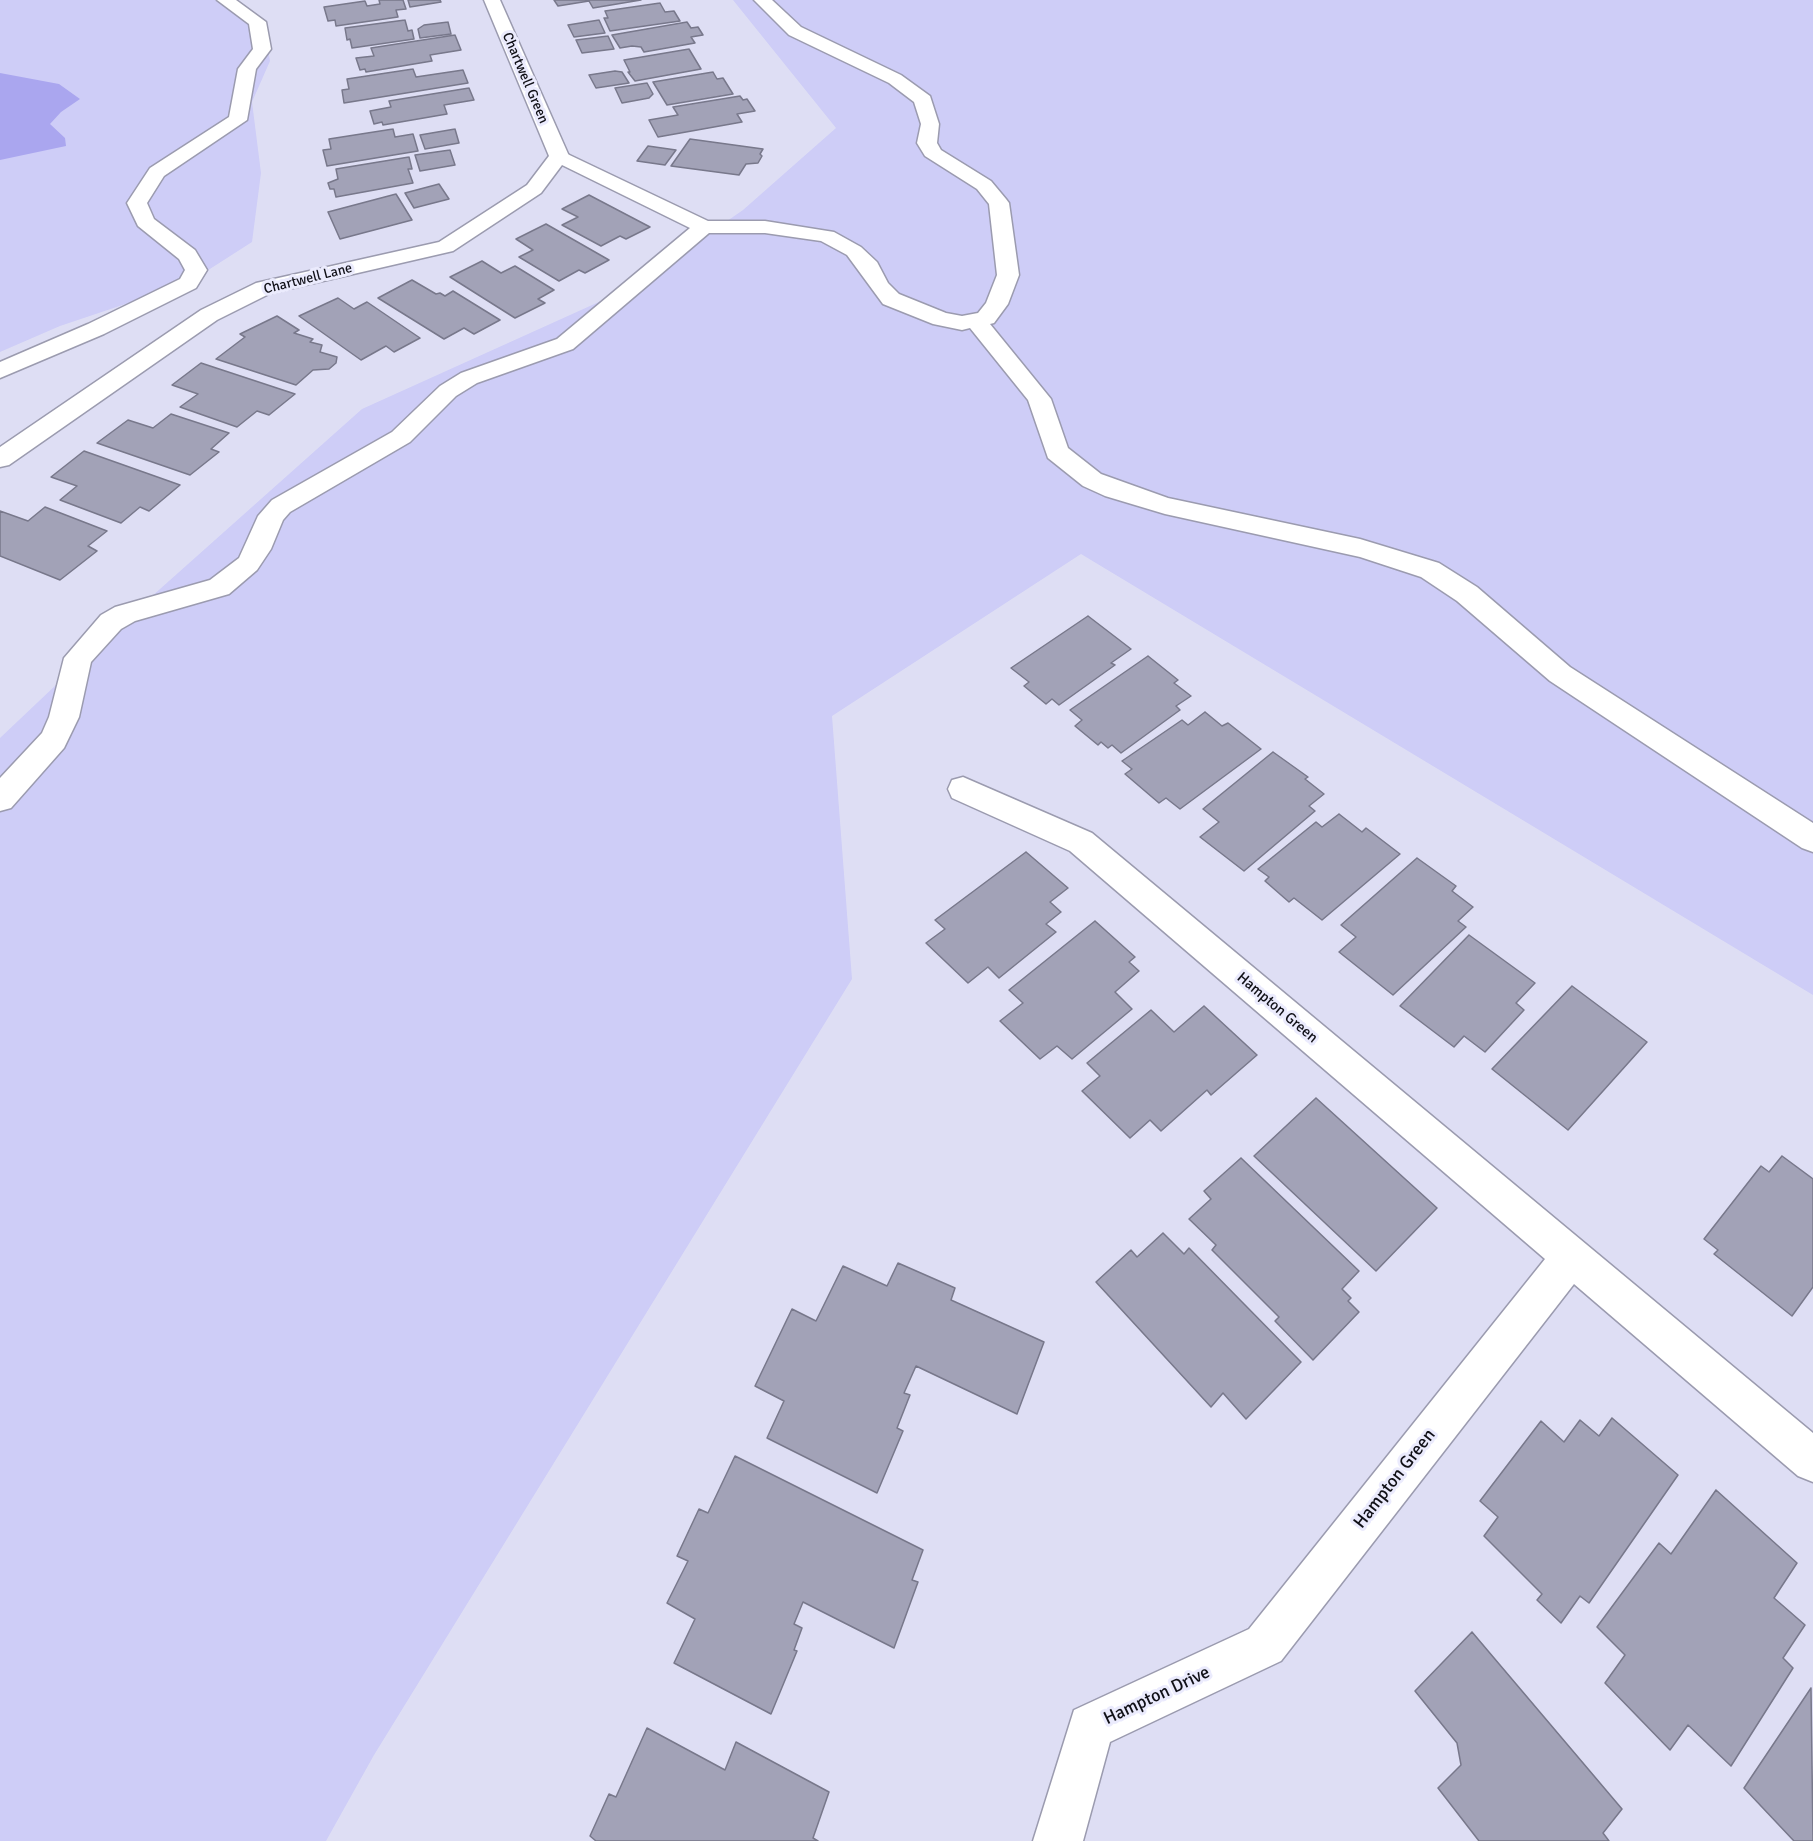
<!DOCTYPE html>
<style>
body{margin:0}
canvas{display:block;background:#dedef4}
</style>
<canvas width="1813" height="1841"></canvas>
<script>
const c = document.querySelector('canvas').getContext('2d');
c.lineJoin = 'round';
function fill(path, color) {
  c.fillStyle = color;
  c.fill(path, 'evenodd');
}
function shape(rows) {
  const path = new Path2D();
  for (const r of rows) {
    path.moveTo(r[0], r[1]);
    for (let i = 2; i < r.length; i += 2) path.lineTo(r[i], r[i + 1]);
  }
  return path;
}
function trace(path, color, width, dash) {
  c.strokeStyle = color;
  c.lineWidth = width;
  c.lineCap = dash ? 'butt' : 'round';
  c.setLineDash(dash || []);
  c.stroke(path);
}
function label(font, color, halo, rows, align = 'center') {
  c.font = font + ' Signika,sans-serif';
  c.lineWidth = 6;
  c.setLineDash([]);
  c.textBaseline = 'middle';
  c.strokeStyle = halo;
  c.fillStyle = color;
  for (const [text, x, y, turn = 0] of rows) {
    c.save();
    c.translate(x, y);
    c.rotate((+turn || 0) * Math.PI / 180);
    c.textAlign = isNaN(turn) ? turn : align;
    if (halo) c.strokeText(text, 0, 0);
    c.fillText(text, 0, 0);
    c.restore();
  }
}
fill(shape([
 [0,0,237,0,263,19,270,61,252,102,261,173,252,242,188,283,60,326,0,352],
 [733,0,1813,0,1813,995,1081,554,832,716,852,979,374,1755,326,1841,0,1841,0,738,114,630,362,409,632,287,743,210,836,128]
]), '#cecdf7');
fill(shape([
 [0,73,59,84,80,99,61,112,50,124,65,138,66,146,0,160]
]), '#aaa6ef');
const building = shape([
 [379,0,403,0,406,9,396,10,398,17,336,26,335,20,328,21,324,7,365,1,367,6,380,4,379,0],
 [408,0,440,0,441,2,410,7,408,0],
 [554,0,641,0,593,8,589,1,558,6,554,0],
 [660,3,665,12,674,11,680,21,610,31,604,18,608,18,605,11,660,3],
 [405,20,408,31,412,30,414,39,352,48,350,39,347,40,345,28,405,20],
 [599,20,605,33,574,37,568,25,599,20],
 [448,22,451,34,420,38,418,29,424,25,448,22],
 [687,22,691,28,698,27,703,35,691,37,695,43,644,52,641,47,632,46,620,48,612,35,687,22],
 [455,35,461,50,430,55,432,61,366,72,365,69,360,70,356,58,374,56,371,48,455,35],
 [608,36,614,49,582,53,576,40,608,36],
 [689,49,701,69,635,81,628,72,630,72,624,60,689,49],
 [413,69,416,77,463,70,468,83,344,103,342,90,349,89,347,79,413,69],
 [615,71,622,72,629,83,596,88,589,75,615,71],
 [713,72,717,79,723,78,733,94,667,105,653,82,713,72],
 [647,83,653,94,649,98,622,103,615,88,647,83],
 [469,88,474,100,444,105,447,114,383,125,382,122,374,124,370,111,391,107,389,101,469,88],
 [740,96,743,100,747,99,755,111,737,114,742,122,658,137,649,120,678,115,673,107,740,96],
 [393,129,395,137,413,134,418,151,327,166,323,150,331,149,329,139,393,129],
 [455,129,459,143,425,149,420,135,455,129],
 [690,139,763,149,760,154,762,156,758,163,746,164,739,175,671,166,690,139],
 [648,146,676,150,665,165,637,161,648,146],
 [450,150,455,165,420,171,415,155,450,150],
 [409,157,412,169,408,169,413,183,336,197,334,189,330,189,328,183,338,179,336,169,409,157],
 [439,184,449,199,414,208,405,193,439,184],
 [396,194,412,220,340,239,328,212,396,194],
 [589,195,650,227,626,239,620,236,601,246,562,225,578,217,562,209,589,195],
 [546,224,609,260,585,273,579,270,559,281,519,257,533,250,516,239,546,224],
 [482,261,501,273,515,266,554,290,538,299,545,303,515,318,450,277,482,261],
 [412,280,436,294,440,293,445,296,453,291,500,320,474,334,464,328,444,339,378,298,412,280],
 [338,298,354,309,367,302,420,338,394,352,386,346,361,360,299,316,338,298],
 [277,316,299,330,294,333,313,339,310,342,322,345,320,352,337,357,336,363,329,369,313,370,296,385,216,359,245,337,240,334,277,316],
 [201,363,295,394,269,415,257,411,237,427,180,407,198,394,172,385,201,363],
 [171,414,229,433,211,449,219,452,190,475,97,443,128,420,153,428,171,414],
 [84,451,180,485,149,511,140,507,121,523,60,500,77,486,51,477,84,451],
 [45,507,107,531,88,546,97,551,60,580,0,556,0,511,28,521,45,507],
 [1088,616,1131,649,1111,663,1115,665,1059,705,1052,699,1046,704,1024,686,1029,682,1011,668,1088,616],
 [1148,656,1178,680,1174,683,1191,696,1176,706,1180,710,1121,753,1112,745,1108,748,1101,742,1098,745,1075,726,1082,720,1070,710,1148,656],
 [1205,712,1222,726,1228,723,1261,749,1180,809,1166,798,1159,803,1125,774,1132,769,1122,761,1182,720,1188,725,1205,712],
 [1273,752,1308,777,1305,779,1324,794,1309,806,1315,811,1244,871,1200,837,1219,822,1203,809,1273,752],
 [1339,814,1362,832,1366,828,1400,854,1322,920,1294,898,1289,902,1265,881,1269,877,1258,869,1316,822,1322,827,1339,814],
 [1026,852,1068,888,1050,902,1061,912,1046,924,1056,932,999,978,988,967,968,983,926,943,945,929,935,920,1026,852],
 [1417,858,1456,886,1452,891,1473,907,1458,921,1466,927,1393,995,1339,952,1356,937,1341,925,1417,858],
 [1095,921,1135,957,1129,962,1139,971,1115,992,1132,1009,1072,1059,1057,1046,1040,1059,1000,1021,1023,1003,1009,990,1095,921],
 [1469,935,1535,983,1516,1003,1524,1010,1485,1052,1464,1036,1454,1047,1400,1006,1469,935],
 [1572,986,1647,1042,1568,1130,1492,1069,1572,986],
 [1204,1006,1257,1055,1211,1095,1207,1090,1161,1131,1150,1120,1130,1138,1082,1091,1100,1076,1087,1063,1151,1010,1174,1032,1204,1006],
 [1316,1098,1437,1208,1376,1271,1254,1156,1316,1098],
 [1782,1156,1813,1179,1813,1287,1792,1316,1714,1254,1718,1250,1704,1239,1761,1166,1769,1172,1782,1156],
 [1241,1158,1359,1271,1342,1289,1351,1298,1348,1301,1359,1312,1313,1360,1275,1321,1279,1317,1212,1250,1216,1245,1189,1219,1211,1199,1204,1191,1241,1158],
 [1163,1233,1184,1254,1189,1248,1301,1362,1246,1419,1223,1393,1211,1407,1096,1282,1131,1250,1137,1257,1163,1233],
 [898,1263,955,1288,951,1300,1044,1342,1017,1414,916,1366,904,1393,910,1395,897,1428,903,1431,877,1493,767,1438,784,1401,755,1386,792,1309,816,1321,843,1266,887,1286,898,1263],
 [1612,1418,1678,1475,1589,1603,1580,1596,1561,1623,1537,1600,1542,1594,1484,1536,1498,1517,1480,1501,1541,1421,1564,1442,1580,1420,1599,1436,1612,1418],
 [735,1456,923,1550,912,1580,918,1582,894,1648,803,1602,794,1624,802,1628,794,1650,797,1651,771,1714,674,1663,695,1619,667,1603,688,1561,677,1556,699,1509,708,1513,735,1456],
 [1716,1490,1797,1563,1774,1598,1805,1625,1783,1658,1793,1668,1731,1766,1688,1725,1670,1750,1605,1683,1625,1655,1597,1627,1659,1543,1671,1554,1716,1490],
 [1472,1632,1622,1809,1603,1833,1609,1841,1479,1841,1438,1788,1461,1765,1457,1743,1415,1691,1472,1632],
 [1811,1688,1813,1841,1794,1841,1744,1788,1811,1688],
 [647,1728,725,1770,736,1742,829,1792,813,1838,818,1841,596,1841,590,1836,609,1794,616,1797,647,1728]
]);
fill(building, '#a2a2b7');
trace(building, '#78788b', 1.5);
const lane = shape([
 [217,0,236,0,266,22,271,49,256,69,247,120,164,176,147,203,154,219,195,250,207,270,196,288,104,334,0,378,0,362,88,324,180,279,185,270,179,259,138,226,127,203,150,168,229,117,238,69,253,49,249,24,217,0],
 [754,0,772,0,801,27,901,75,930,96,939,124,937,143,941,150,991,181,1006,199,1009,203,1019,275,1008,304,994,323,990,324,1051,399,1068,448,1101,474,1168,498,1360,539,1439,563,1477,587,1570,667,1813,823,1813,852,1802,848,1550,681,1457,601,1421,577,1360,557,1165,514,1105,496,1083,486,1048,458,1028,400,970,328,962,330,933,324,883,304,847,255,821,241,765,233,709,233,573,349,477,383,456,396,410,442,290,512,283,520,271,549,257,570,229,594,135,621,121,629,91,662,79,717,64,748,11,808,0,811,0,778,42,733,49,717,64,658,101,615,115,607,210,580,239,558,258,516,272,500,392,432,440,386,461,373,557,339,690,228,562,165,541,193,453,251,271,293,217,320,9,465,0,467,0,447,201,310,256,283,439,242,527,185,552,152,559,150,708,221,765,221,834,232,861,247,877,262,888,283,899,294,946,313,962,316,978,313,986,303,997,275,989,204,977,189,925,156,917,143,921,124,914,102,889,83,789,35,754,0]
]);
const street = shape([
 [484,0,500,0,569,156,566,160,559,162,549,156,484,0],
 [963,777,1092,833,1813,1433,1813,1482,1798,1476,1574,1284,1281,1661,1110,1742,1083,1841,1033,1841,1074,1710,1249,1629,1545,1259,1070,851,952,798,948,789,952,780,963,777]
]);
trace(lane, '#9b9baf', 3);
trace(street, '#9b9baf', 3);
fill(lane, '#fff');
fill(street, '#fff');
label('14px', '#101017', '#ebebfd', [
 ["Chartwell Green",525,78,67],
 ["Chartwell Lane",308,279,-14]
]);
label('15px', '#101017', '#ebebfd', [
 ["Hampton Green",1277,1008,40]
]);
label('18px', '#101017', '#ebebfd', [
 ["Hampton Green",1395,1479,-52],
 ["Hampton Drive",1157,1696,-25]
]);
</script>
